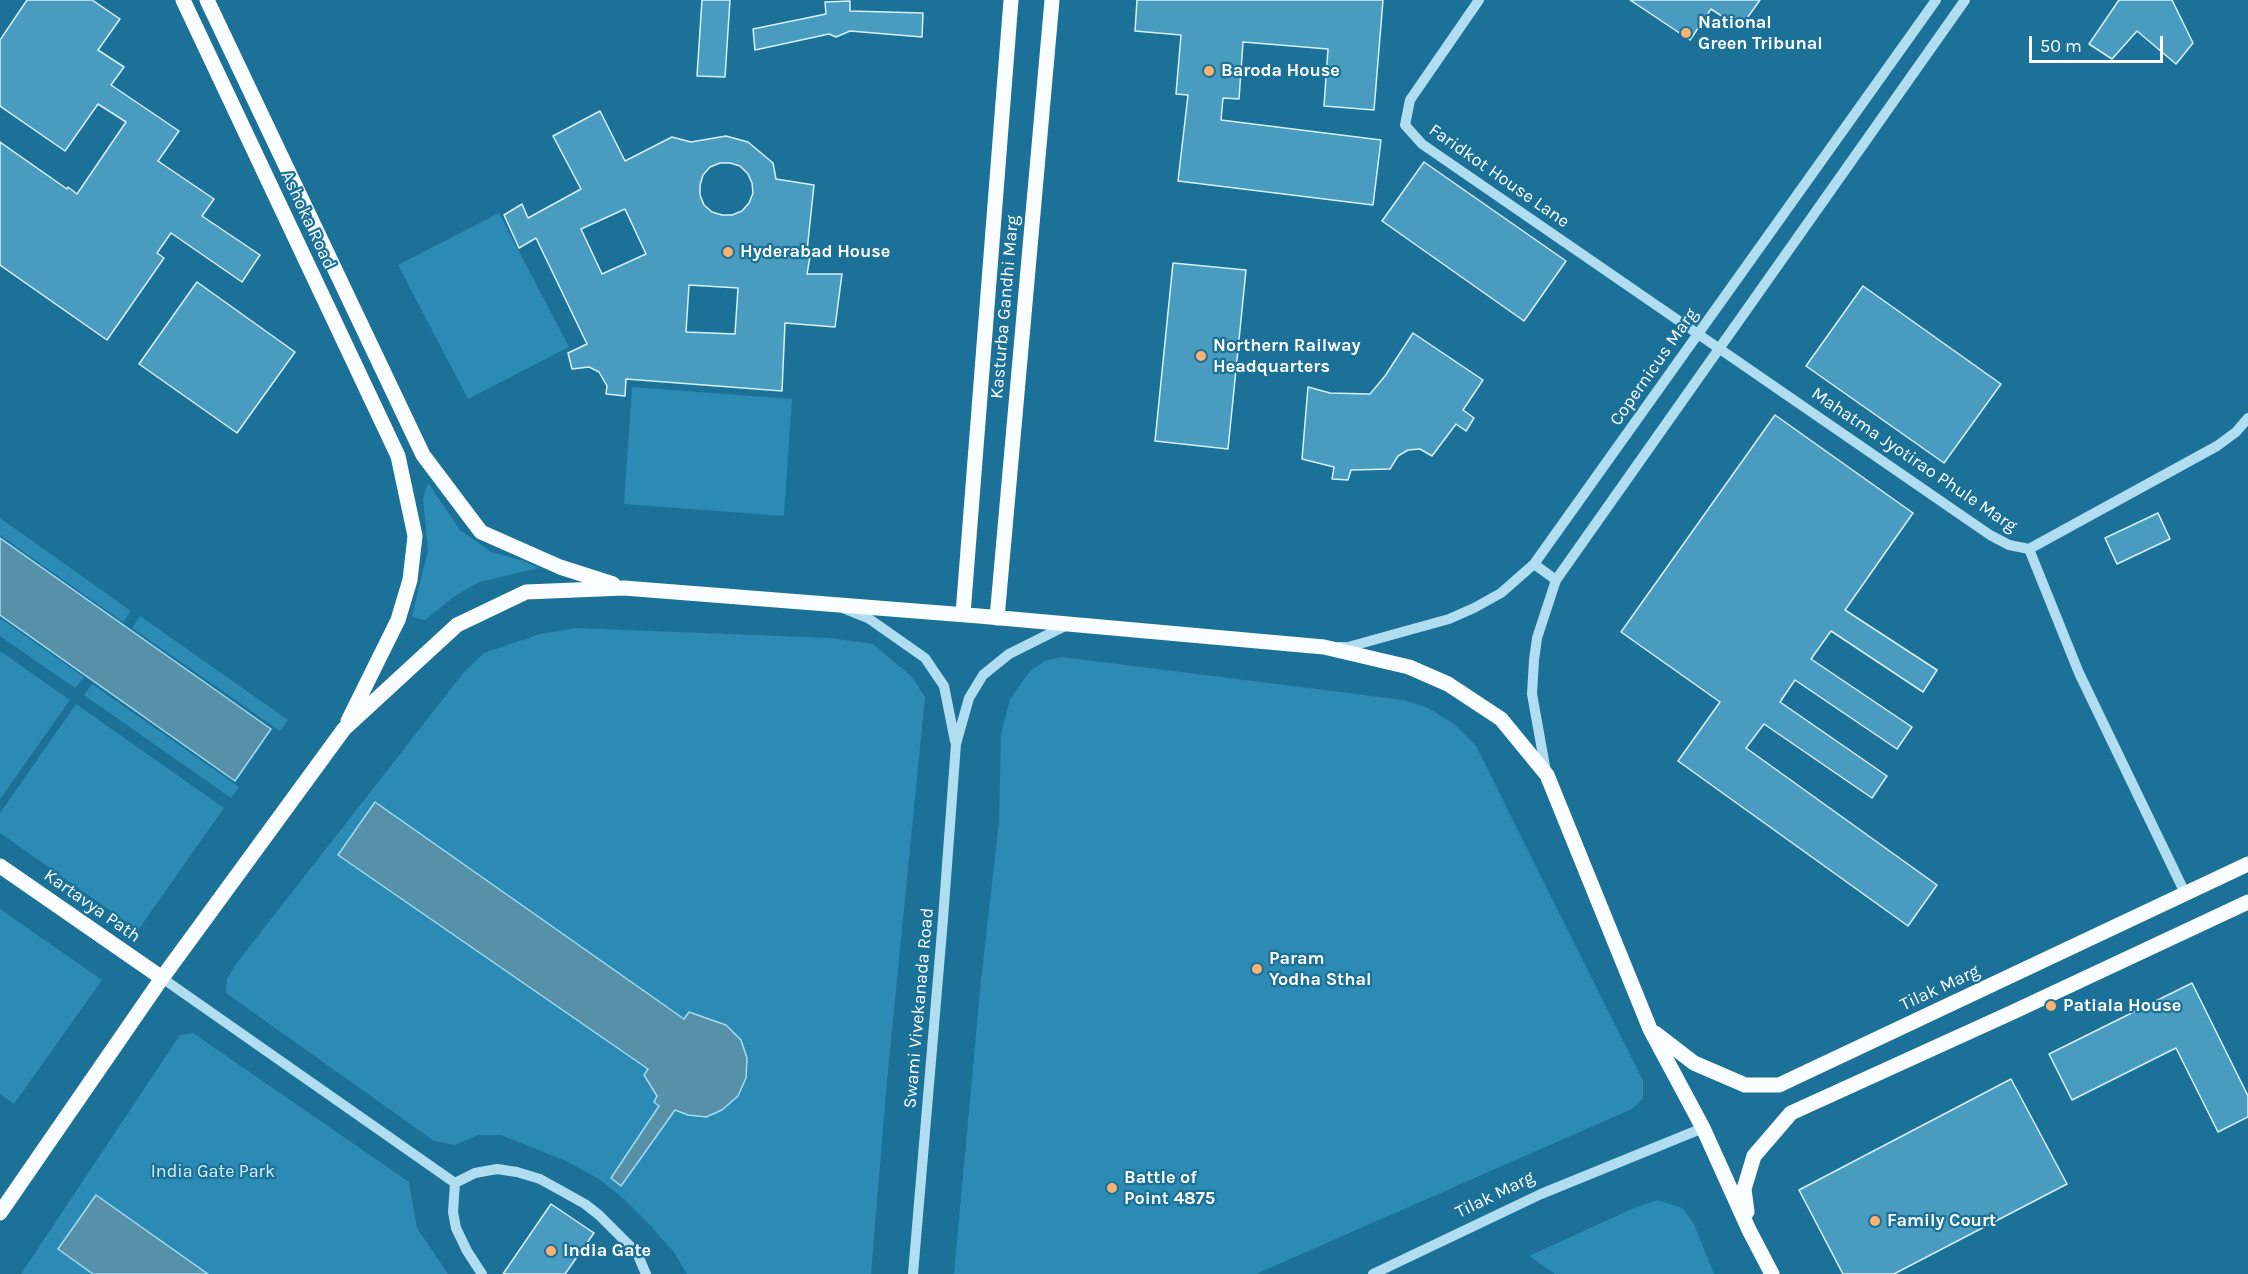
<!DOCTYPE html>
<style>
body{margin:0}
#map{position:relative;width:2248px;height:1274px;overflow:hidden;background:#1b7198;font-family:Karla,sans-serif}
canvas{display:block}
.scale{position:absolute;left:2029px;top:36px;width:134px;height:27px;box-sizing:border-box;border:3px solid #fff;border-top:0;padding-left:8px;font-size:18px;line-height:21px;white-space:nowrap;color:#fff;-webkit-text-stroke:4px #1b7198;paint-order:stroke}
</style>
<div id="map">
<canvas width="2248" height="1274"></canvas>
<div class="scale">50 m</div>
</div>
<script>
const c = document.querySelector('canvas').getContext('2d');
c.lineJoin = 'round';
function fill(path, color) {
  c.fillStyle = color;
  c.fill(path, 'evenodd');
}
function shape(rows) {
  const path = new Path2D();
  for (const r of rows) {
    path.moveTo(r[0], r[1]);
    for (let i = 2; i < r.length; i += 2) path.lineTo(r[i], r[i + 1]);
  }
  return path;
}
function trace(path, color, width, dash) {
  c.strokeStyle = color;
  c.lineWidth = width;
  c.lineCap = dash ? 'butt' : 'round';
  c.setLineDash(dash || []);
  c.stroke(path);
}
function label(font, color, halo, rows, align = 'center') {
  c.font = font + ' Karla,sans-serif';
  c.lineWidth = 4.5;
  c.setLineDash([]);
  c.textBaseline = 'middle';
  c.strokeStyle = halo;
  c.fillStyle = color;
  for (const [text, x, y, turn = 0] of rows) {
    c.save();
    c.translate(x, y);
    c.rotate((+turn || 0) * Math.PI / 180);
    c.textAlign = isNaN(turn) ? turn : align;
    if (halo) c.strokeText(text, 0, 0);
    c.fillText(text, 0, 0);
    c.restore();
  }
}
fill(shape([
 [499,213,569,347,468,399,398,265],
 [632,387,792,399,784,516,624,504],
 [428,483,460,530,491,552,524,561,539,568,479,582,455,596,425,620,412,617,428,550,423,499],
 [0,518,131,611,123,622,0,535],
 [140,616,288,720,280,731,132,628],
 [0,618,84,677,75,688,0,636],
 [576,628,830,638,873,644,912,677,925,697,887,1081,871,1274,687,1274,673,1251,647,1222,624,1199,599,1179,566,1161,501,1135,479,1135,455,1145,434,1141,226,993,227,979,236,964,464,672,484,653,540,634],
 [0,651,70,700,0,799],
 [1062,657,1404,700,1428,708,1454,724,1476,746,1643,1081,1643,1098,1632,1109,1256,1274,954,1274,981,980,999,822,1001,734,1010,699,1029,672,1045,661],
 [92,684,239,787,231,798,84,695],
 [76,704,224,808,138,930,0,833,0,813],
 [0,909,102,980,14,1104,0,1094],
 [193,1033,409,1182,417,1228,448,1274,21,1274,180,1035],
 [1657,1200,1682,1208,1693,1222,1714,1274,1555,1274,1529,1256,1634,1208]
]), '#2b8bb4');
const water = shape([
 [0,538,271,729,235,781,0,615,0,538],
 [375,802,684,1019,689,1012,726,1025,741,1040,747,1058,746,1078,738,1096,722,1110,706,1117,688,1115,675,1110,621,1186,611,1178,659,1106,654,1102,657,1096,644,1075,648,1069,338,855,375,802],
 [96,1195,208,1274,93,1274,58,1249,96,1195]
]);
fill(water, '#5791a9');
trace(water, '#a3dcf2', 1.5);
const building = shape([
 [27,0,92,0,120,19,98,50,124,67,111,85,179,131,158,161,214,199,202,216,260,255,242,282,171,233,157,253,164,258,107,340,0,265,0,142,67,189,68,187,77,194,126,122,98,104,65,151,0,106,0,40,27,0],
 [702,0,730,0,725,77,697,76,702,0],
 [1137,0,1383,0,1374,110,1324,106,1328,49,1243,42,1239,99,1223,98,1221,120,1381,140,1373,205,1178,181,1188,95,1176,94,1181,35,1135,31,1137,0],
 [1630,0,1760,0,1740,28,1711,9,1690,40,1630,0],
 [2119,0,2172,0,2193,43,2176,64,2137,31,2112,59,2089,44,2119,0],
 [850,1,850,11,923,13,922,37,850,31,836,37,829,34,755,50,753,29,826,14,825,2,850,1],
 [600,111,625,161,672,137,691,142,726,136,748,142,773,163,776,179,814,185,807,251,811,251,807,274,842,274,835,327,785,323,782,391,626,379,625,396,606,394,607,386,599,372,589,367,572,369,568,353,587,344,536,238,519,248,504,215,522,204,528,218,581,189,553,136,600,111],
 [720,163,730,163,740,166,748,174,752,183,753,193,749,203,742,211,732,215,722,215,712,212,704,205,700,195,700,185,703,175,710,167,720,163],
 [625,209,646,254,602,274,581,229,625,209],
 [689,285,738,288,735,334,686,332,689,285],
 [1424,162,1566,261,1524,321,1382,221,1424,162],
 [1173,263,1246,270,1228,449,1155,441,1173,263],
 [197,282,295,352,237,433,139,364,197,282],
 [1863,286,2001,384,1944,463,1806,366,1863,286],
 [1413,333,1483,380,1463,410,1474,418,1466,431,1456,424,1432,456,1420,449,1408,450,1398,456,1390,469,1351,470,1348,480,1332,479,1334,467,1302,459,1308,387,1330,393,1370,394,1385,376,1413,333],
 [1775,415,1913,513,1845,610,1937,670,1923,692,1831,631,1811,659,1912,727,1897,749,1795,680,1780,702,1887,776,1872,798,1764,724,1746,748,1937,885,1908,926,1678,761,1720,702,1621,632,1775,415],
 [2158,513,2170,539,2117,564,2105,538,2158,513],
 [2192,983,2248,1096,2248,1117,2218,1132,2176,1048,2072,1100,2049,1054,2192,983],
 [2011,1079,2067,1184,1894,1274,1843,1274,1799,1190,2011,1079],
 [551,1204,594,1233,565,1274,503,1274,551,1204]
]);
fill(building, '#499cbf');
trace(building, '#d7f1fb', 1.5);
trace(shape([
 [1479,0,1410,100,1405,125,1422,144,1990,535,2009,545,2029,549,2217,446,2236,432,2248,418],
 [2029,549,2079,673,2185,893],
 [1534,564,1556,580],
 [843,608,868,618,925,658,944,686,955,741],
 [1339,647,1348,647,1449,619,1474,608,1501,593,1534,564,1936,0],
 [1546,772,1532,694,1534,660,1537,638,1556,580,1965,0],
 [162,978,455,1183],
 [482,1274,467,1251,456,1228,453,1212,455,1183,475,1173,497,1169,517,1172,540,1179,585,1204,599,1215,637,1253,646,1274],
 [913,1274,943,919,956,744,969,698,983,675,1009,654,1069,624],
 [1373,1274,1541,1194,1703,1128]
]), '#b0ddf0', 10);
trace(shape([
 [183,0,398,456,415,536,410,580,398,620,348,721],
 [207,0,423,455,481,532,560,567,613,584],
 [963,614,1011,0],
 [997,618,1052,0],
 [0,866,162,978],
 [1655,1033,1694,1063,1745,1085,1779,1085,2248,864],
 [1747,1212,1744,1189,1754,1156,1791,1113,2013,1012,2248,902],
 [0,1213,162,978,344,729,457,625,526,592,624,588,979,616,1324,647,1409,667,1448,684,1501,719,1547,775,1650,1029,1703,1128,1749,1230,1772,1274]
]), '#f9fdff', 15);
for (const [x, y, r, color] of [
 [1686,33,6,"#ffb16f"],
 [1209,71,6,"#ffb16f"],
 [728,252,6,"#ffb16f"],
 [1201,356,6,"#ffb16f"],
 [1257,969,6,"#ffb16f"],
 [2051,1006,6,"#ffb16f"],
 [1112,1188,6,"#ffb16f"],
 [1875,1221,6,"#ffb16f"],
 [551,1251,6,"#ffb16f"]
]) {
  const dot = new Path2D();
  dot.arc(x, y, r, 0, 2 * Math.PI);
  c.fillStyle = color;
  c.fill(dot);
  trace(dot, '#1b7198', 2);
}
label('bold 18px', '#fff', '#1b7198', [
 ["National",1698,23],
 ["Green Tribunal",1698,44],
 ["Baroda House",1221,71],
 ["Hyderabad House",740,252],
 ["Northern Railway",1213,346],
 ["Headquarters",1213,367],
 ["Param",1269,959],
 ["Yodha Sthal",1269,980],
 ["Patiala House",2063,1006],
 ["Battle of",1124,1178],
 ["Point 4875",1124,1199],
 ["Family Court",1887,1221],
 ["India Gate",563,1251]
], 'left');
label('18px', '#fff', '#1b7198', [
 ["Faridkot House Lane",1499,176,35],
 ["Ashoka Road",308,220,65],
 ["Kasturba Gandhi Marg",1005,307,-85],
 ["Copernicus Marg",1654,367,-55],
 ["Mahatma Jyotirao Phule Marg",1914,460,34],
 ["Kartavya Path",92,906,35],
 ["Tilak Marg",1940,988,-25],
 ["Swami Vivekanada Road",919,1008,-85],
 ["Tilak Marg",1495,1195,-26]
]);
label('18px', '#d7f1fb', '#1b7198', [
 ["India Gate Park",213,1172]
]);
</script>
